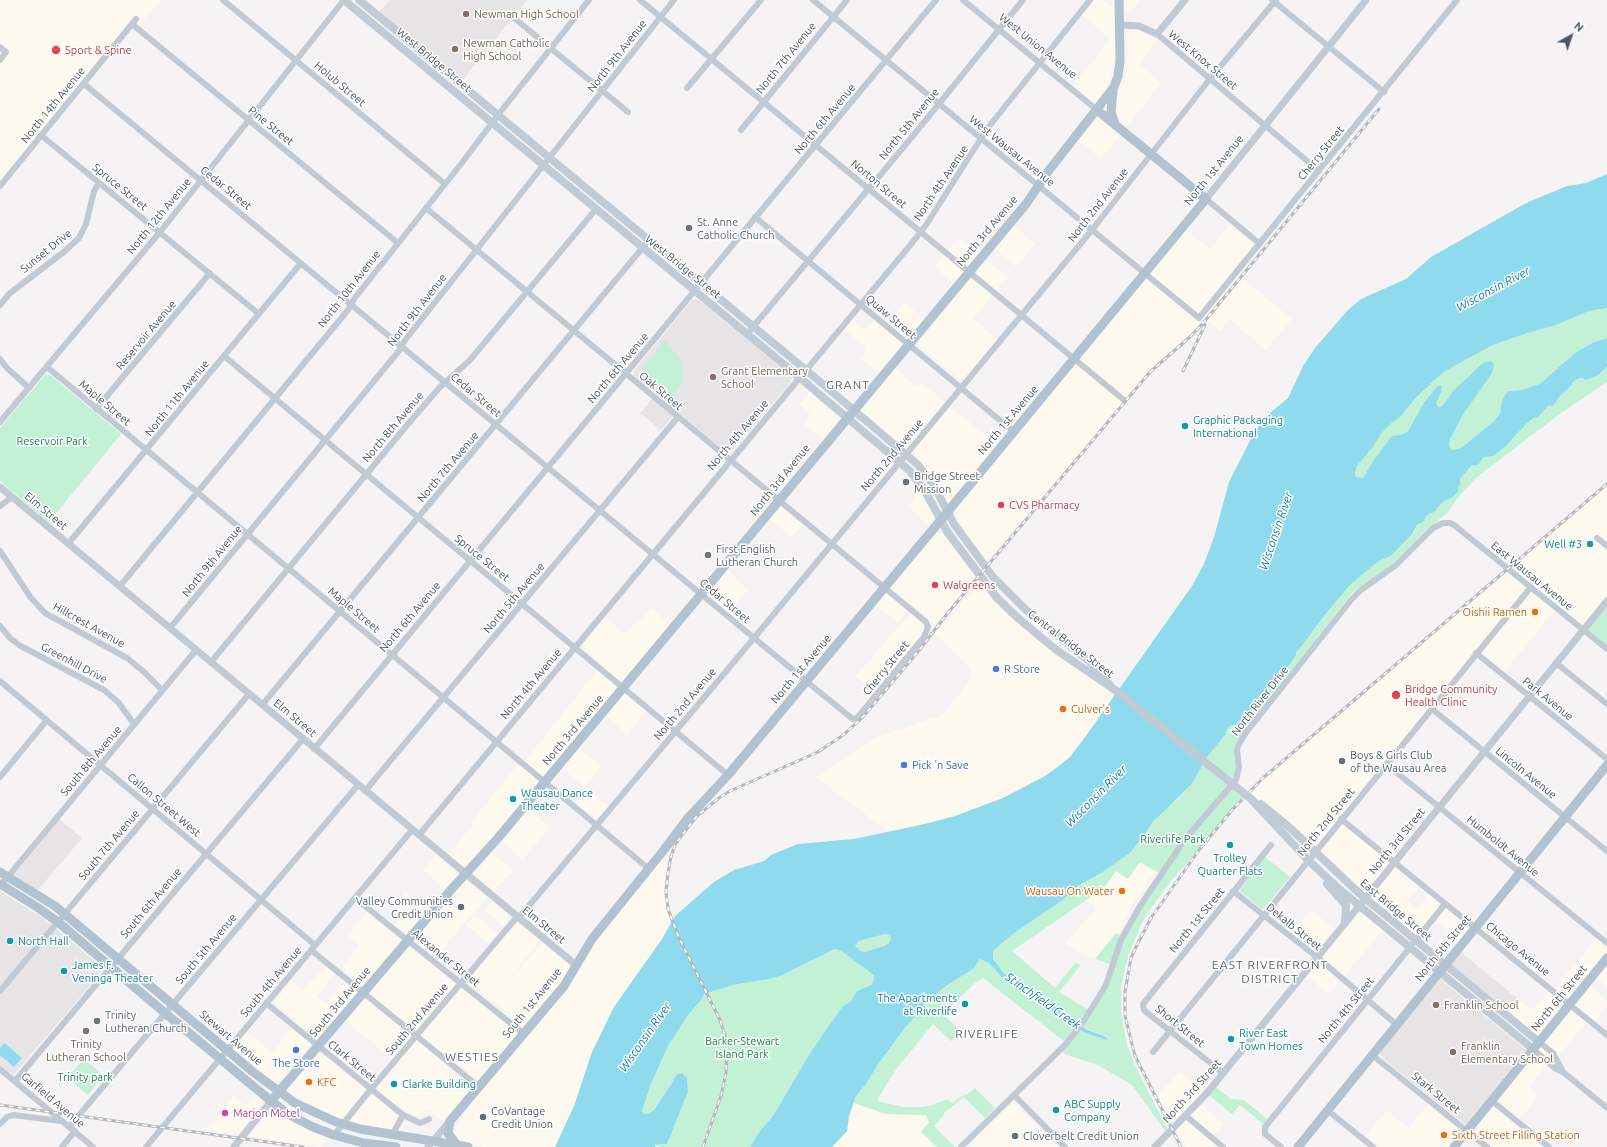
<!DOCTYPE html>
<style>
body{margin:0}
#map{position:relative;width:1607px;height:1147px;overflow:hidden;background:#f5f3f3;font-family:Ubuntu,sans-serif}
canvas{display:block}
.north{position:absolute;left:1551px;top:16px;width:40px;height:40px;-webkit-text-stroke:3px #fff;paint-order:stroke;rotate:40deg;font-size:11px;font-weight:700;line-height:16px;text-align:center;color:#4a5661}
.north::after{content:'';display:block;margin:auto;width:14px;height:18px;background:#4a5661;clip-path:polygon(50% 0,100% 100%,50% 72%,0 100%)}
</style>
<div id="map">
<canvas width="1607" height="1147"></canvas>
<div class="north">N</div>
</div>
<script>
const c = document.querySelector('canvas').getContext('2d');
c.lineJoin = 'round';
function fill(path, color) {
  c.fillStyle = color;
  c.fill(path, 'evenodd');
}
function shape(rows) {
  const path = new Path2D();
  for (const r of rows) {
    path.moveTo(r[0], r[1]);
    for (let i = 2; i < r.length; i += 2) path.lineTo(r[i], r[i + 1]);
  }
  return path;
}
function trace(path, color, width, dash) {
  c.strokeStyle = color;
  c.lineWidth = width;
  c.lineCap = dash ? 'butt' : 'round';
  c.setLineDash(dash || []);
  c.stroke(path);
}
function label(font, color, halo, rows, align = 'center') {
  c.font = font + ' Ubuntu,sans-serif';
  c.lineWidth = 3;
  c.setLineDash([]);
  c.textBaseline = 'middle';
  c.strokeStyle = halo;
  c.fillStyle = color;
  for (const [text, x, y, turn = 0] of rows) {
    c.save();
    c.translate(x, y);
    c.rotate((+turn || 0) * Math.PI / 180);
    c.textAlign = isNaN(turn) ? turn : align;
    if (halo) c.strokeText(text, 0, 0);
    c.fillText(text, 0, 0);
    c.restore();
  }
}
fill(shape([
 [0,0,161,0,137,28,132,24,0,186],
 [1094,0,1104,0,1114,8,1115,53,1111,79,1102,97,1097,102,1091,100,1073,85,1110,39,1082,15],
 [1126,0,1140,0,1131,11,1126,12],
 [1131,29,1138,29,1148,34,1157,41,1140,64,1161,83,1126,128,1118,115,1116,101,1125,76,1128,54,1127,33],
 [1098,118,1101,119,1121,134,1101,159,1078,140],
 [1229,224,1252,243,1253,246,1233,270,1292,319,1266,350,1230,320,1220,331,1204,318,1187,338,1145,378,987,561,957,518,955,511,956,508,1186,229,1210,249],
 [1013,225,1035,244,1016,267,994,248],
 [959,238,979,254,954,284,934,267],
 [985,259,1008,277,973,319,998,339,968,375,961,380,919,346,918,343],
 [904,302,924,319,879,373,859,358,867,349,844,329,853,319,866,330,875,321,883,328],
 [895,368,917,387,922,382,945,402,910,445,906,447,901,446,861,410],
 [810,391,837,418,837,422,823,440,803,424,810,413,799,404],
 [950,406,997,445,950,502,948,503,928,470,918,459,914,452,914,449],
 [1607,484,1607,601,1583,630,1556,609,1502,674,1477,653,1341,819,1421,883,1407,900,1417,909,1431,892,1475,928,1462,943,1433,919,1415,941,1249,793,1321,728],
 [921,489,935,516,929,525,907,507],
 [780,508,803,525,792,537,769,519],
 [938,533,942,533,946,536,976,576,936,625,912,605,897,623,874,604,935,534],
 [727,570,749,589,729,613,711,598,709,594,709,591],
 [982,580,997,598,1100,681,1114,697,1070,757,1045,776,1003,798,955,816,889,832,815,777,875,738,939,716,945,712,971,679,971,668,935,634],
 [651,608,671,625,478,855,467,866,462,866,449,855,472,825,470,823,519,763,522,765,602,664,583,648,582,644,605,617,626,634,636,622,638,623],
 [911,612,924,624,925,630,877,692,856,676],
 [625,694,647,711,627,734,605,716,622,696],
 [579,748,601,766,584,787,562,768],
 [586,788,608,806,596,818,575,801],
 [528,809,550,827,523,860,501,841],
 [492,852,514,871,494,891,478,878,475,873],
 [436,854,457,874,445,889,422,870],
 [662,859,666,863,664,892,666,905,671,922,662,939,641,971,614,1007,592,1052,574,1106,555,1147,483,1147,457,1139,453,1134,454,1131,473,1100,596,939],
 [1140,862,1157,871,1154,875,1152,874,1122,922,1124,924,1119,935,1116,934,1095,959,1084,955,1065,944,1096,909,1086,900,1104,888,1116,871],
 [465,880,488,898,471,915,437,957,416,939],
 [405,892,427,911,410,930,406,933,394,924,406,909,397,902],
 [492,901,509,916,503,926,484,910],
 [1311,910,1335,929,1315,951,1310,949,1311,947,1293,933],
 [367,912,401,941,365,984,362,985,341,968,359,946,347,936],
 [1362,913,1383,930,1329,994,1306,976,1358,915],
 [475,915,497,933,488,943,466,925],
 [515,923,518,923,540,941,510,978,511,978,542,943,571,967,562,982,524,1026,519,1023,468,981],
 [1598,936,1607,944,1607,987,1593,975,1586,983,1607,1000,1607,1007,1594,1022,1589,1019,1553,1063,1550,1061,1529,1087,1538,1095,1520,1120,1544,1147,1493,1147,1477,1134,1475,1131,1475,1129,1538,1051,1539,1041,1506,1014,1518,999,1533,1010,1548,992,1555,988],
 [408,947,413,950,515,1031,517,1035,480,1080,477,1079,448,1055,442,1064,472,1088,444,1121,430,1111,425,1111,419,1115,413,1116,397,1104,391,1111,396,1115,397,1121,393,1128,389,1130,371,1127,338,1117,319,1109,291,1093,289,1088,319,1053,322,1054,372,1095,398,1064,345,1021],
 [325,966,335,974,317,997,326,1004,345,982,356,991,357,993,323,1035,311,1044,279,1081,273,1081,235,1050,236,1046,247,1032,272,1052,297,1021,277,1005,275,1001,288,986,291,979,303,990],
 [1179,1072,1203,1091,1173,1124,1158,1095],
 [256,1094,261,1099,261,1106,238,1134,206,1130,234,1096,246,1106],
 [854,1103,863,1107,899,1115,926,1115,929,1122,921,1132,937,1147,832,1147,847,1131,849,1116],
 [1013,1103,1014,1104,1058,1147,971,1147,970,1145,972,1142,1009,1105],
 [1201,1104,1223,1124,1211,1138,1222,1147,1185,1147,1176,1130],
 [1428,1104,1460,1130,1460,1133,1449,1147,1380,1147,1366,1135,1386,1110,1409,1128],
 [273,1109,295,1122,328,1137,320,1147,249,1136]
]), '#fdf9ef');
fill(shape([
 [390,0,527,0,462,81,379,12],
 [696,299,699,300,792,377,791,382,729,454,677,412,661,430,640,413,656,394,635,377,633,372,692,300],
 [59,819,82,838,38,890,18,878,15,874],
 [0,891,43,918,102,967,100,972,90,986,13,1075,0,1065],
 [1457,949,1518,999,1506,1014,1444,965],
 [1440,979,1526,1050,1466,1125,1392,1066,1379,1053]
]), '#e6e4e5');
fill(shape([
 [1607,308,1607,338,1592,343,1575,353,1541,383,1522,390,1508,391,1502,400,1500,414,1493,422,1461,448,1454,450,1450,449,1448,446,1450,439,1491,361,1483,364,1454,390,1442,406,1439,407,1436,404,1441,392,1423,404,1408,431,1373,461,1363,478,1356,477,1355,473,1357,466,1373,447,1381,434,1388,426,1401,416,1416,399,1438,377,1445,371,1493,345,1528,333,1556,325,1589,311],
 [665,341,679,357,682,368,682,380,679,387,672,398,641,374,642,368],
 [1607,367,1607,382,1557,416,1477,477,1460,495,1447,513,1423,533,1400,558,1351,594,1242,735,1235,776,1232,780,1249,793,1171,881,1149,911,1141,925,1129,953,1121,986,1121,1014,1127,1045,1138,1072,1168,1130,1166,1132,1132,1085,1098,1065,1065,1054,1063,1052,1069,1045,983,978,975,983,943,1014,961,1032,951,1041,933,1024,897,1068,886,1085,877,1101,903,1107,922,1107,933,1105,947,1099,952,1103,965,1094,966,1095,975,1088,995,1108,985,1118,964,1097,943,1114,944,1115,934,1126,955,1147,937,1147,921,1132,929,1122,926,1115,886,1114,854,1103,856,1096,866,1084,877,1066,904,1029,917,1013,940,991,973,969,980,959,989,963,1006,982,1040,1001,1085,1033,1107,1040,1108,1039,1102,1035,1087,1029,1035,993,1009,978,1003,972,993,959,993,951,1010,936,1063,900,1072,889,1145,832,1166,809,1178,799,1191,785,1208,756,1226,734,1228,727,1232,725,1235,725,1258,701,1266,689,1285,671,1296,655,1296,652,1301,647,1324,616,1350,585,1370,568,1379,561,1391,556,1399,548,1426,516,1430,514,1457,488,1460,484,1460,479,1472,465,1483,460,1484,457,1494,455,1507,445,1525,425,1544,411,1549,405,1556,402,1559,397,1572,385,1572,383,1577,379,1597,376],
 [1140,862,1162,875,1160,882,1155,887,1124,937,1116,933,1095,959,1115,966,1108,986,1092,1012,1059,992,1081,965,1075,963,1055,988,1012,951,1104,888,1116,871,1128,879],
 [46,374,50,375,121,434,49,522,0,481,0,428],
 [1607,601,1607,650,1583,630],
 [1265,857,1290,877,1265,907,1262,909,1241,892,1240,889],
 [886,934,890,936,891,939,890,943,884,946,864,952,860,951,854,946,858,942,865,939],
 [835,949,841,951,869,971,874,976,873,982,871,985,857,991,851,1001,842,1007,810,1053,773,1116,760,1131,750,1147,655,1147,655,1146,667,1144,688,1092,687,1078,676,1075,672,1083,654,1110,648,1114,644,1114,642,1111,651,1084,668,1046,689,1014,702,999,704,994,737,984,764,980,780,976],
 [84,1059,103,1075,88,1095,67,1078],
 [1216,1087,1231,1099,1244,1100,1267,1119,1263,1124,1240,1105,1232,1114,1209,1095]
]), '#c3f1d5');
fill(shape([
 [1607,174,1607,308,1589,311,1556,325,1528,333,1493,345,1445,371,1438,377,1416,398,1401,416,1388,426,1381,434,1373,447,1357,466,1355,473,1356,477,1363,478,1373,461,1392,436,1401,435,1408,431,1423,404,1437,387,1441,385,1442,387,1441,392,1436,404,1439,407,1442,406,1454,390,1483,363,1491,361,1494,364,1492,373,1464,413,1450,439,1449,446,1451,449,1454,450,1461,448,1493,422,1500,414,1502,400,1508,391,1522,390,1541,383,1575,353,1592,343,1607,338,1607,367,1597,376,1586,380,1582,378,1577,379,1572,383,1572,385,1559,397,1556,402,1552,406,1549,405,1537,418,1534,418,1525,425,1507,445,1494,456,1484,457,1478,465,1472,465,1460,479,1460,484,1458,488,1459,490,1454,496,1443,502,1437,508,1437,510,1426,516,1424,521,1417,525,1412,534,1391,556,1379,561,1370,568,1350,585,1324,616,1301,647,1296,652,1296,655,1285,671,1266,689,1258,701,1235,726,1232,725,1228,727,1226,734,1208,756,1191,785,1154,821,1130,853,1101,873,1072,889,1063,900,1010,936,993,951,993,959,1003,972,1009,978,1035,993,1087,1030,1102,1035,1108,1039,1107,1040,1085,1033,1040,1001,1006,982,989,963,980,959,973,969,945,987,930,999,904,1029,877,1066,866,1084,856,1096,849,1116,847,1131,832,1147,750,1147,760,1131,773,1116,810,1053,842,1007,851,1001,857,991,871,985,873,982,874,976,869,971,841,951,835,949,780,976,764,980,737,984,704,994,702,999,689,1014,668,1046,651,1084,642,1111,644,1114,648,1114,654,1110,672,1083,676,1075,682,1073,687,1078,688,1092,667,1144,655,1145,655,1147,555,1147,574,1106,592,1052,614,1007,662,939,675,916,714,882,734,870,764,861,771,855,798,844,854,839,925,824,955,816,1003,798,1045,776,1059,766,1070,757,1083,740,1192,586,1204,564,1214,537,1229,482,1254,433,1264,418,1288,398,1303,366,1315,348,1348,310,1361,299,1406,279,1431,257,1526,203,1567,186,1586,183],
 [886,934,890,936,891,939,889,943,884,946,864,952,860,951,855,946,858,942,865,939],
 [4,1043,22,1058,14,1067,0,1055,0,1048]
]), '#90daee');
trace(shape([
 [223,0,445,184],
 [640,0,1124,400],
 [813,0,1199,318,1457,0],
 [963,0,1097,110],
 [1272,0,1384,92],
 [513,17,628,112],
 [132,24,398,243],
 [1157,34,1319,171],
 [0,47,6,52,0,60],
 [84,84,811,685,849,716,853,719,858,717,924,637,928,627,926,622,426,208],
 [687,88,761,0],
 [741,130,847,0],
 [42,136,259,314],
 [0,186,136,19],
 [1206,199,1260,244],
 [755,217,1014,432],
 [0,305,9,294,65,251,79,238,86,224,94,191,99,183],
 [747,334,912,137,1023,0],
 [224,356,728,775],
 [0,359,7,368,29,388],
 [47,367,649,869],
 [96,409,210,273],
 [0,422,160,232,344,0],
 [0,506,12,497],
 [1597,538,1607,546],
 [68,544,301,263],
 [0,551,31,598,45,613,127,658,143,671,162,690],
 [120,586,348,310,354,299,461,164,498,115,589,0],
 [0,626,10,638,19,645,104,690,118,702,134,724],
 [170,628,398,352,406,339,674,0],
 [1476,653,1607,759],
 [211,662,408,424,440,387,470,360,596,209],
 [1556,663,1607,704],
 [0,681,315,945],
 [262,705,649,240],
 [1432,709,1607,851],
 [314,749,936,0],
 [1386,764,1607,943],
 [0,777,47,720],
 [365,791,678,417],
 [1341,819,1607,1035],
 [419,835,912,243,926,225,987,129,1090,0],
 [1,885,196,650],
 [1233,891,1323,962,1397,1025],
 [355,898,524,1034],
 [311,950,479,1087],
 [0,991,249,694],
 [266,1003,403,1115,420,1123,429,1119],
 [1539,1042,1553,1053,1563,1072],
 [1533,1049,1556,1069,1563,1072,1607,1108],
 [1153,1052,1531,587],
 [1372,1055,1487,1147],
 [0,1069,93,1147],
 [1223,1073,1146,1012,1144,1010,1143,1004,1271,845],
 [15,1081,303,739],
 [1014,1095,1065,1147],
 [1492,1101,1549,1147],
 [1327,1110,1373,1147],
 [1186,1116,1223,1147],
 [0,1124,7,1117,13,1115,61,1121],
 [69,1127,358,785],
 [334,1135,371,1089,517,917,522,914,754,638,1092,230,1209,80,1276,0],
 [392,1135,403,1115],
 [62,1147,75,1131],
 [146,1147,412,830],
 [961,1147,1066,1044,1085,1019,1106,985,1121,940,1140,906,1185,839,1236,780,1239,767,1237,750,1239,744,1245,734,1351,600,1361,590,1396,565,1433,528,1443,523,1450,523,1454,525,1607,649],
 [1281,1147,1265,1134,1265,1127,1445,904]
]), '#c1cad2', 6);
trace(shape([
 [1121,25,1139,26,1157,34,1185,0],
 [1206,199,1366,0],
 [0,487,576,965],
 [234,1147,271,1101],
 [428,1147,450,1121],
 [1155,1147,1207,1093,1607,601]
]), '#c1cad2', 7);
trace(shape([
 [344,0,799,377,910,471,925,491,948,533,997,598,1019,619,1055,649,1118,692],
 [359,0,830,390,917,464,933,484,954,524,993,577,1025,609,1090,662,1110,685],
 [1250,798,1308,860,1338,888,1533,1049],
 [1261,804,1289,827,1360,894,1539,1042],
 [1327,884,1346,905,1345,922]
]), '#c1cbd6', 8);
trace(shape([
 [1113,90,1111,112,1115,124],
 [0,872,55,906,253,1072,295,1103,336,1122,360,1129,468,1147],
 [0,884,37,907,58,922,165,1013,271,1101,290,1115,313,1127,334,1135,364,1143,396,1147],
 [271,1101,450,891,498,838,1026,204,1050,169,1114,87,1118,76,1120,61,1119,0],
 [457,1145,448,1133,450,1121,564,986,592,939,663,851,688,818,728,775,940,521,1206,199,1097,110],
 [1298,1147,1607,765],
 [1454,1147,1607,958]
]), '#b3c2d1', 9);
const rail = shape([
 [1183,371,1205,325],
 [0,1105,303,1147],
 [703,1147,721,1096,726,1073,727,1049,726,1039,720,1020,679,938,668,909,666,892,668,873,671,857,675,845,682,835,697,816,719,798,730,791,818,752,842,736,862,718,917,653,947,614,1150,372,1191,336,1204,322,1379,109],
 [1181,1147,1135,1056,1125,1016,1125,992,1131,958,1137,945,1151,918,1199,850,1233,809,1263,778,1607,484]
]);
trace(rail, '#b5b8bd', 3);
trace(rail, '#fff', 1.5, [4.5]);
trace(shape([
 [1118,692,1250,798]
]), '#c1cbd6', 8);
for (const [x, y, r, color] of [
 [466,14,4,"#8d6e63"],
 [455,49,4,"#8d6e63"],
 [56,50,5,"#e0444e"],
 [689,228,4,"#6b7280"],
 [713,377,4,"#8d6e63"],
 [1185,426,4,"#0f9aa8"],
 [906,482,4,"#6b7280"],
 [1001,505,4,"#e0444e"],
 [1590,544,4,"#0f9aa8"],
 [708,555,4,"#6b7280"],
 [935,585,4,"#e0444e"],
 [1535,612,4,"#e8710a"],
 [996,669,4,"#3f7fe0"],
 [1396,695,5,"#e0444e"],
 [1063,709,4,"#e8710a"],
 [1342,761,4,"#5c6f8a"],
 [904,765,4,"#3f7fe0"],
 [513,799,4,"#0f9aa8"],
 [1230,845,4,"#0f9aa8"],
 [1122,891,4,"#e8710a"],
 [461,907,4,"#5c6f8a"],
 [10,941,4,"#0f9aa8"],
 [64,971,4,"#0f9aa8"],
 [965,1004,4,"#0f9aa8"],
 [1436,1005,4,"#8d6e63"],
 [97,1021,4,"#6b7280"],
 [86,1031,4,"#8d6e63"],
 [1231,1039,4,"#0f9aa8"],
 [296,1050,4,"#3f7fe0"],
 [1453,1052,4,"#8d6e63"],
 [309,1082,4,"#e8710a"],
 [394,1084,4,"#0f9aa8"],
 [1056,1110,4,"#0f9aa8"],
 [225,1113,4,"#d1479c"],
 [483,1117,4,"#5c6f8a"],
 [1444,1135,4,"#e8710a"],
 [1015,1136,4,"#5c6f8a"]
]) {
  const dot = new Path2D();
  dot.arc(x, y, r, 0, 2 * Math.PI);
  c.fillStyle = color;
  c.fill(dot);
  trace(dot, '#fff', 1.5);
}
label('11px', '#785e54', '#fff', [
 ["Newman High School",474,14],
 ["Newman Catholic",463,43],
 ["High School",463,56],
 ["Grant Elementary",721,371],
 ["School",721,384],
 ["Franklin School",1444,1005],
 ["Trinity",86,1044,"center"],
 ["Lutheran School",86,1057,"center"],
 ["Franklin",1461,1046],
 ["Elementary School",1461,1059]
], 'left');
label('11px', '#4a5661', '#fff', [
 ["West Union Avenue",1038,46,39],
 ["North 9th Avenue",617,56,-52],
 ["North 7th Avenue",786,58,-51],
 ["West Bridge Street",434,60,40],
 ["West Knox Street",1203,60,40],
 ["Holub Street",340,84,40],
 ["North 14th Avenue",53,105,-51],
 ["North 6th Avenue",825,119,-50],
 ["North 5th Avenue",909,124,-51],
 ["Pine Street",271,126,39],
 ["West Wausau Avenue",1012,151,39],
 ["Cherry Street",1321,153,-51],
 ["North 1st Avenue",1214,170,-51],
 ["North 4th Avenue",941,183,-56],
 ["Norton Street",879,184,40],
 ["Spruce Street",120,187,39],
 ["Cedar Street",226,188,39],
 ["North 2nd Avenue",1098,205,-52],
 ["North 12th Avenue",159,216,-51],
 ["North 3rd Avenue",987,231,-50],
 ["Sunset Drive",46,251,-39],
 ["West Bridge Street",683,267,39],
 ["North 10th Avenue",349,289,-52],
 ["North 9th Avenue",417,310,-52],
 ["Quaw Street",891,317,40],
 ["Reservoir Avenue",146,335,-50],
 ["North 6th Avenue",618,368,-50],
 ["Oak Street",661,391,40],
 ["Cedar Street",476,395,40],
 ["North 11th Avenue",177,398,-51],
 ["Maple Street",105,403,40],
 ["North 1st Avenue",1008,420,-50],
 ["North 8th Avenue",393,427,-50],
 ["North 4th Avenue",738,435,-50],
 ["North 2nd Avenue",892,455,-50],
 ["North 7th Avenue",448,467,-50],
 ["North 3rd Avenue",780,480,-51],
 ["Elm Street",46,511,40],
 ["Spruce Street",482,558,39],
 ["North 9th Avenue",212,561,-51],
 ["East Wausau Avenue",1532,576,39],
 ["North 5th Avenue",514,598,-50],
 ["Cedar Street",725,601,40],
 ["Maple Street",354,610,40],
 ["North 6th Avenue",410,617,-50],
 ["Hillcrest Avenue",89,625,29],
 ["Central Bridge Street",1071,644,37],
 ["Greenhill Drive",74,663,28],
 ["Cherry Street",886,668,-51],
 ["North 1st Avenue",801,669,-50],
 ["North 4th Avenue",531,684,-50],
 ["Park Avenue",1548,699,39],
 ["North River Drive",1260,701,-52],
 ["North 2nd Avenue",685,704,-50],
 ["Elm Street",295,718,40],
 ["North 3rd Avenue",573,730,-50],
 ["South 8th Avenue",91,761,-50],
 ["Lincoln Avenue",1526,773,39],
 ["Callon Street West",164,805,40],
 ["North 2nd Street",1326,822,-51],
 ["North 3rd Street",1397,841,-51],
 ["South 7th Avenue",109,845,-50],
 ["Humboldt Avenue",1503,846,39],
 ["South 6th Avenue",151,903,-50],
 ["East Bridge Street",1396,910,40],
 ["North 1st Street",1197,920,-51],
 ["Elm Street",544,925,39],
 ["Dekalb Street",1294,927,39],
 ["North 5th Street",1443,948,-51],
 ["South 5th Avenue",206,949,-50],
 ["Chicago Avenue",1518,949,39],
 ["Alexander Street",446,958,39],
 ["South 4th Avenue",271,982,-50],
 ["North 6th Street",1559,998,-51],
 ["South 3rd Avenue",340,1002,-50],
 ["South 1st Avenue",532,1003,-51],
 ["North 4th Street",1346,1010,-51],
 ["South 2nd Avenue",417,1019,-50],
 ["Short Street",1180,1026,39],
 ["Stewart Avenue",231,1038,40],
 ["Clark Street",352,1061,39],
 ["North 3rd Street",1192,1091,-48],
 ["Stark Street",1436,1093,39],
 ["Garfield Avenue",53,1100,40]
]);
label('11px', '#be3a42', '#fff', [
 ["Sport & Spine",65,50],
 ["CVS Pharmacy",1009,505],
 ["Walgreens",943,585],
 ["Bridge Community",1405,689],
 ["Health Clinic",1405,702]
], 'left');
label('11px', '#5b616d', '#fff', [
 ["St. Anne",697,222],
 ["Catholic Church",697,235],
 ["Bridge Street",914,476],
 ["Mission",914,489],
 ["First English",716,549],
 ["Lutheran Church",716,562],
 ["Trinity",105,1015],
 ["Lutheran Church",105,1028]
], 'left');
label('11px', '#0d838f', '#fff', [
 ["Graphic Packaging",1193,420],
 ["International",1193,433],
 ["Well #3",1582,544,"right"],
 ["Wausau Dance",521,793],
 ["Theater",521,806],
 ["Trolley",1230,858,"center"],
 ["Quarter Flats",1230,871,"center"],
 ["North Hall",18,941],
 ["James F.",72,965],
 ["Veninga Theater",72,978],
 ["The Apartments",957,998,"right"],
 ["at Riverlife",957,1011,"right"],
 ["River East",1239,1033],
 ["Town Homes",1239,1046],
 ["Clarke Building",402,1084],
 ["ABC Supply",1064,1104],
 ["Company",1064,1117]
], 'left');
label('11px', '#17864f', '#fff', [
 ["Reservoir Park",52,441],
 ["Riverlife Park",1173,839],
 ["Barker-Stewart",742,1041],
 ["Island Park",742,1054],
 ["Trinity park",85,1077]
]);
label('11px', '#c56008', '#fff', [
 ["Oishii Ramen",1527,612,"right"],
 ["Culver's",1071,709],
 ["Wausau On Water",1114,891,"right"],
 ["KFC",317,1082],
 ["Sixth Street Filling Station",1452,1135]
], 'left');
label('11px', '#366cbe', '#fff', [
 ["R Store",1004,669],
 ["Pick 'n Save",912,765],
 ["The Store",296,1063,"center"]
], 'left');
label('11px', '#4e5e75', '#fff', [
 ["Boys & Girls Club",1350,755],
 ["of the Wausau Area",1350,768],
 ["Valley Communities",453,901,"right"],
 ["Credit Union",453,914,"right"],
 ["CoVantage",491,1111],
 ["Credit Union",491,1124],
 ["Cloverbelt Credit Union",1023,1136]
], 'left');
label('11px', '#b23c85', '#fff', [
 ["Marjon Motel",233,1113]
], 'left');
label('italic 12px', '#0c7c9b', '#fff', [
 ["Wisconsin River",1493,289,-28],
 ["Wisconsin River",1276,531,-71],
 ["Wisconsin River",1096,796,-45],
 ["Stinchfield Creek",1043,1001,35],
 ["Wisconsin River",645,1037,-55]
]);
c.letterSpacing = '1px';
label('12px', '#5f6368', '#fff', [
 ["GRANT",848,385],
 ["EAST RIVERFRONT",1270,965],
 ["DISTRICT",1270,979],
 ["RIVERLIFE",987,1034],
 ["WESTIES",472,1057]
]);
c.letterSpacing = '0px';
</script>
